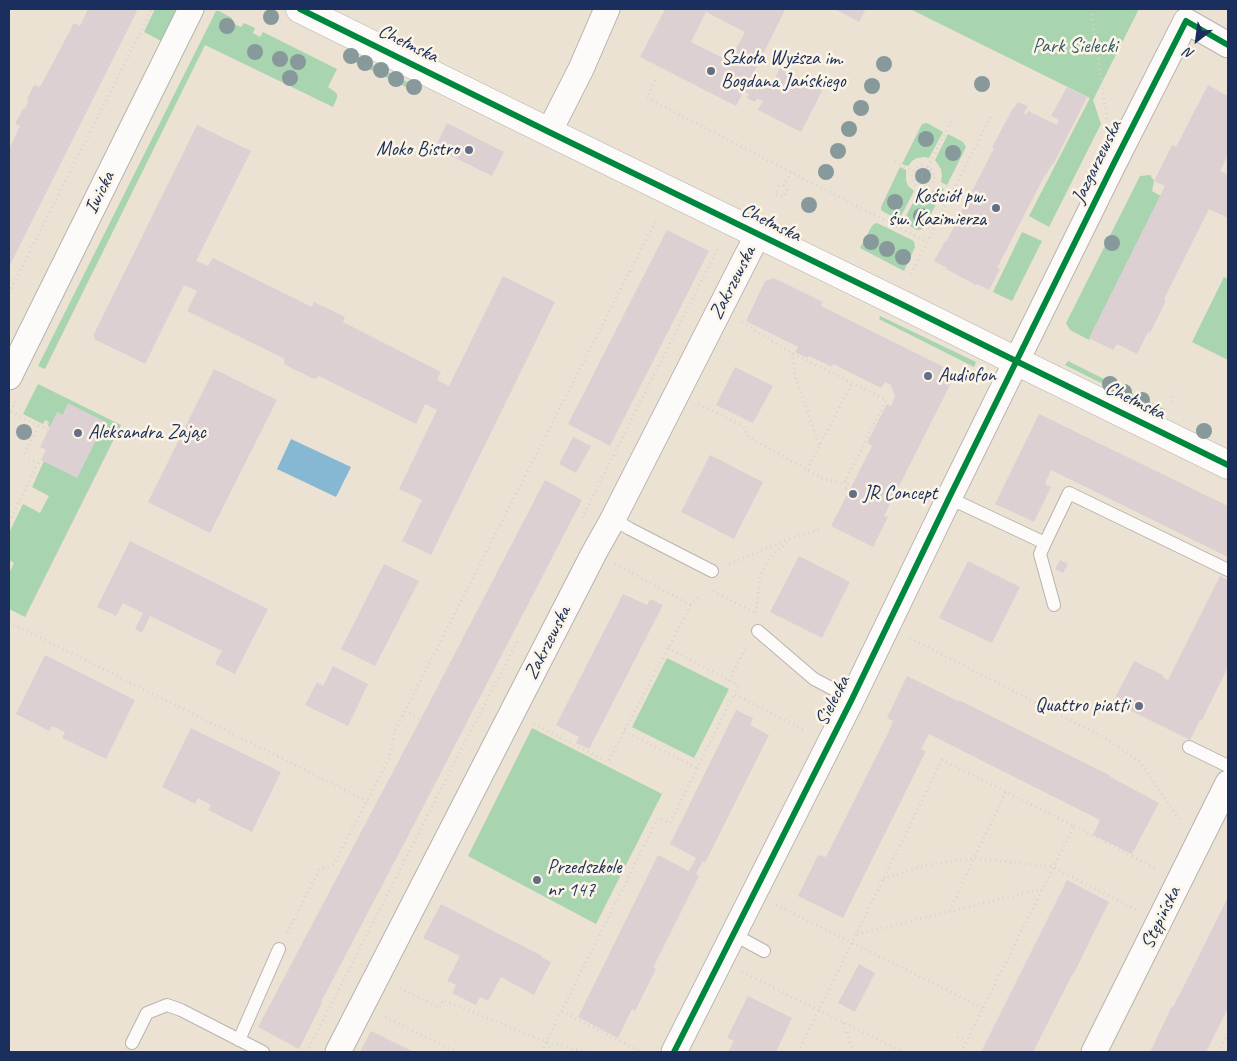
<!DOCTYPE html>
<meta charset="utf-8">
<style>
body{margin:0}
#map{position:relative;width:1237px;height:1061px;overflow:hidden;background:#ece2d4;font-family:Caveat,sans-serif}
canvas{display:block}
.frame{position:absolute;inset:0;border:10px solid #1b2f5e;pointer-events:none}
.north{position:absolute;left:1172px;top:15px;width:50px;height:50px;-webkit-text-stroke:4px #fcf5e5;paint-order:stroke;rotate:210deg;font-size:14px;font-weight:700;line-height:20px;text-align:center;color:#1b2f5e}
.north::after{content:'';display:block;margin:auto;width:18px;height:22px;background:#1b2f5e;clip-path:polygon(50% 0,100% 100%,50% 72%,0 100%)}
</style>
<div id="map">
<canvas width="1237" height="1061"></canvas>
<div class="frame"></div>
<div class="north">N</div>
</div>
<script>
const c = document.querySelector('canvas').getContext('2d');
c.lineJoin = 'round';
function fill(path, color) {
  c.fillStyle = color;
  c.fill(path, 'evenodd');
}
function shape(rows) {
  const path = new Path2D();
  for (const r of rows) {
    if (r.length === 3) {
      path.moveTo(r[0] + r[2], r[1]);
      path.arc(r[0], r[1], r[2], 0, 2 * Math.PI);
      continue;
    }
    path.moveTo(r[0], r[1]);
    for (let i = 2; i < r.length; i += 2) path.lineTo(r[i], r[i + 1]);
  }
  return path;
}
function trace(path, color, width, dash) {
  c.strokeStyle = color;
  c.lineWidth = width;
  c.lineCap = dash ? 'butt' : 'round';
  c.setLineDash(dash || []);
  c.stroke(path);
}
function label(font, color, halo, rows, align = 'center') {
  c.font = font + ' Caveat,sans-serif';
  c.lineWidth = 5;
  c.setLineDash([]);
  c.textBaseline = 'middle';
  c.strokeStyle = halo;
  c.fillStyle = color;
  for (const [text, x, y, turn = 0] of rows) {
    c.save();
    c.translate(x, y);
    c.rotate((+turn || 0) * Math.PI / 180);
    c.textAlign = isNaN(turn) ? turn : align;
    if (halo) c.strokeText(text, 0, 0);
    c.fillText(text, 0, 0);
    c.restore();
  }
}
fill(shape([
 [155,9,179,9,163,42,144,32],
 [910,9,1139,9,1093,100,1101,124,1049,227,1029,216,1090,98],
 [216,11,219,11,232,18,230,22,241,27,244,23,255,28,253,33,260,37,263,32,337,69,328,87,334,91,337,94,337,98,333,107,205,45,45,369,38,366],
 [346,52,416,86,414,91,344,57],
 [927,123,943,132,929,158,924,157,917,158,912,161,908,166,902,164,922,124],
 [948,134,963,142,966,147,947,185,941,182,942,176,941,169,935,160],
 [900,167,906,170,906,180,908,186,914,191,899,220,884,212,881,210,881,207],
 [1150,175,1154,181,1152,191,1161,196,1089,340,1070,330,1066,323,1140,176],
 [939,187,944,189,923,229,917,230,903,222,918,193,924,194,930,193],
 [877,223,912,240,914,242,915,247,904,271,860,248,872,226,874,224],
 [1022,232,1042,241,1012,301,993,292],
 [1224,277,1228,279,1228,360,1192,342],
 [880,316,976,362,974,367,879,319],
 [1068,361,1166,410,1159,412,1065,365],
 [38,384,121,425,25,617,9,609,9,573,14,563,9,560,9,533,23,504,40,513,49,496,32,487,44,461,77,477,105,422,68,404,63,415,50,427,48,426,49,422,45,420,43,424,23,414],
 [667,658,729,689,694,758,632,727],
 [532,728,662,794,596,924,468,856]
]), '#a8d4af');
fill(shape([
 [291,439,351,467,336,497,277,469]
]), '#86b7d3');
fill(shape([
 [88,9,138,9,9,267,9,149,20,126,15,124,23,109,25,109,28,102,27,99,34,85,40,87,74,23,80,26],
 [665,9,785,10,753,74,772,84,780,68,823,89,801,132,758,110,763,101,757,99,755,102,747,98,749,94,744,91,736,106,640,57],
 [706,12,745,32,729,61,691,42],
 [835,9,866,9,859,22],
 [1208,85,1228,96,1228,155,1220,171,1228,175,1228,218,1209,209,1164,299,1166,301,1150,333,1148,332,1137,354,1117,344,1113,350,1089,338,1165,186,1154,181,1172,145,1176,147],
 [1067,87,1087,97,1053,165,1052,164,1046,175,1045,175,997,268,1000,269,989,290,977,284,976,285,946,269,947,268,934,261,945,241,946,242,994,148,992,147,1013,108,1014,108,1018,102,1028,106,1024,113,1026,115,1028,111,1057,125,1059,120,1051,116],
 [447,123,504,152,492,176,435,148],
 [197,125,251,151,196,261,208,266,213,258,312,307,314,302,345,317,343,322,441,372,437,380,449,386,503,276,555,302,431,555,402,541,422,500,399,489,437,410,425,404,416,424,319,376,317,378,314,379,285,365,284,362,285,359,187,311,197,291,184,285,145,364,94,339,95,337,93,336],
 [667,230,709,251,610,446,568,424],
 [774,278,823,302,821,306,956,373,884,516,888,517,873,547,831,526,872,446,867,443,887,404,891,406,895,397,891,385,885,382,881,388,833,364,832,367,809,356,807,358,795,352,798,347,746,321,765,281],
 [735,367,773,386,753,423,716,405],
 [214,369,277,400,210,533,148,502],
 [68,403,105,422,77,478,41,460,46,450,40,447,57,412,63,415],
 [1039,414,1228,506,1228,557,1051,470,1045,484,1051,487,1034,522,995,504],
 [573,437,591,446,576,473,559,464],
 [710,455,763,482,734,539,681,512],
 [545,480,582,500,407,838,321,1002,322,1003,299,1049,258,1027,426,709],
 [130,541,268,609,235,674,215,664,222,651,150,616,142,633,135,629,143,613,123,603,116,616,97,607],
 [799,556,850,582,822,638,770,612],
 [1060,560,1068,564,1063,573,1055,569],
 [968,561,1020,587,992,643,939,618],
 [384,564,419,581,375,666,341,649],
 [1220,576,1228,580,1228,667,1202,720,1200,720,1190,740,1113,702,1134,661,1163,675,1163,677,1168,680],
 [623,594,647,605,650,599,663,605,589,749,576,743,579,737,556,725],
 [45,655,135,700,106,759,62,738,65,732,52,726,49,731,16,714],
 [333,666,368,684,348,726,305,705,317,682,323,686],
 [907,676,958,701,959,700,1109,775,1109,776,1159,803,1132,854,1093,835,1100,820,929,734,921,749,926,751,843,918,798,896,818,855,826,857,888,733,893,721,887,718],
 [736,710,753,718,750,725,769,735,705,863,703,861,696,874,699,876,653,968,656,969,635,1011,632,1009,618,1038,578,1017,658,855,689,871,696,858,670,844],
 [191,728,281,772,252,832,208,810,211,805,198,798,195,804,162,787],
 [1067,880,1109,902,1073,975,1072,975,1033,1052,981,1052],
 [1228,897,1228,1008,1206,1052,1150,1052,1172,1006,1173,1007,1185,984],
 [441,904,542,956,541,957,551,962,534,995,501,977,488,1001,480,997,476,1005,452,993,456,985,447,981,460,956,423,938],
 [859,964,875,973,855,1012,838,1003],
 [748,996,792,1018,776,1052,728,1052,734,1041,727,1038],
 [371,1031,414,1052,360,1052]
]), '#dcd0d3');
const lane = shape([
 [949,498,1045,543,1069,493,1228,570],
 [613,519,630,529,712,571],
 [1045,543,1040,554,1054,605],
 [758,631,814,679,852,699],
 [1189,747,1228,766],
 [733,934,764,951],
 [239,1040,279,949],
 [132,1043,147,1013,167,1005,181,1010,263,1052]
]);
const street = shape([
 [549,132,581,69,607,9],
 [9,377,191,9],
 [338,1052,594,553,613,519,758,234],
 [674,1052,852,699,949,498,1114,163,1186,21,1228,45],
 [1094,1052,1228,783]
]);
const secondary = shape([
 [300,9,549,132,899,303,1016,361,1228,465]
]);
trace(lane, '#b7b3af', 14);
trace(street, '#b7b3af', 27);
trace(secondary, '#b7b3af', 29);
trace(shape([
 [1091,9,1107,120],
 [655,80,647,98,927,242],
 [895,162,913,171],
 [923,177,11],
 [928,167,953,118],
 [784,185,779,186,775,193,783,197,787,190,784,185,791,172],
 [911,274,992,114],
 [9,293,152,9],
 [792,353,796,379,819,445],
 [1171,402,1174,395],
 [699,404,743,426,749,437,822,478,844,484,886,400,792,353,740,321],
 [11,412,48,430],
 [9,416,16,401],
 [44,428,47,423],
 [24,454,39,425],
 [809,470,808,468,852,383],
 [845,481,849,483,846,488,849,489],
 [582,518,718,248],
 [9,522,38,463,27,458],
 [9,564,10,565,9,568],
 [615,564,691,605],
 [729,564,791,538,822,529],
 [713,591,754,612],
 [756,613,760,577,770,557,789,540],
 [9,622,367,801],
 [910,638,1109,740,1140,762,1181,822],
 [668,648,738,685,734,694],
 [729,681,747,645],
 [405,711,420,719],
 [534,724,608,762,691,605,700,595],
 [624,731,697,768],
 [1074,826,1157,869],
 [883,879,927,865,974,858,1053,867,1136,910],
 [776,905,983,1008],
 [950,911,974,858,1006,792],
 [287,933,319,870,334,864,389,759,395,730,405,711,657,218],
 [857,934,1042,889],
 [742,972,903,1052],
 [400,988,439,1008,443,1000,546,1042,587,1052],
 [562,1011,641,1052],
 [385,1017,456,1052],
 [843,1023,854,1052],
 [957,1037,966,1041],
 [547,1042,552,1052],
 [307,1052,465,742,519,638],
 [541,1052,658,818,670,823,734,694,804,730],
 [798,1052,942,760,1074,826,961,1052],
 [1218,1052,1228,1033]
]), '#d5d4d2', 3, [1, 4]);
trace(lane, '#fcfbf9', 12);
trace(street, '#fcfbf9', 25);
trace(secondary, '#fcfbf9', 28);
trace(shape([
 [300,9,549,132,899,303,1016,361,1228,465],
 [674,1052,852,699,949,498,1114,163,1186,21,1228,45]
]), '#00873e', 6);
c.fillStyle = '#87999b';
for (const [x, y] of [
 [271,17],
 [227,26],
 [255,52],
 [351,56],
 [280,59],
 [298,62],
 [365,63],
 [884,64],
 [381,70],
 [290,78],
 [396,79],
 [982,84],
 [872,86],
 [414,87],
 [861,108],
 [849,129],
 [926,139],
 [838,151],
 [953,153],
 [826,172],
 [923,176],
 [895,202],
 [809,205],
 [921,216],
 [871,242],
 [1112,243],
 [887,249],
 [903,257],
 [1110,384],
 [1124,392],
 [1142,400],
 [1204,431],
 [24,432]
]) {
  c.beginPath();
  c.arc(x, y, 8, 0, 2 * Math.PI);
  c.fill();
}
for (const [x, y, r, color] of [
 [711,71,5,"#646e87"],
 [469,150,5,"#646e87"],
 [996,208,5,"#646e87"],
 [928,376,5,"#646e87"],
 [78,433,5,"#646e87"],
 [853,494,5,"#646e87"],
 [1139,706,5,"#646e87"],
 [537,880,5,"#646e87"]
]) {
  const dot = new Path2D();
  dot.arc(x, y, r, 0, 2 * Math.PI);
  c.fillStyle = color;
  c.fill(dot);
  trace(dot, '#fcf5e5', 2);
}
label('20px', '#1b2f5e', '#fcf5e5', [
 ["Chełmska",408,44,26],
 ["Jazgarzewska",1097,162,-64],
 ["Iwicka",100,193,-64],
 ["Chełmska",771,223,26],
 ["Zakrzewska",733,283,-63],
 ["Chełmska",1135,401,26],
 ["Zakrzewska",548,643,-63],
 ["Sielecka",833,701,-63],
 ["Stępińska",1161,918,-64]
]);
label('20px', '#355d6d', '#fcf5e5', [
 ["Park Sielecki",1075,47]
]);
label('20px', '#1b2f5e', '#fcf5e5', [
 ["Szkoła Wyższa im.",721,59],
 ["Bogdana Jańskiego",721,82],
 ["Moko Bistro",459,150,"right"],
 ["Kościół pw.",986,197,"right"],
 ["św. Kazimierza",986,220,"right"],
 ["Audiofon",938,376],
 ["Aleksandra Zając",88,433],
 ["JR Concept",863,494],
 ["Quattro piatti",1129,706,"right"],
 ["Przedszkole",547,868],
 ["nr 147",547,891]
], 'left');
</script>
